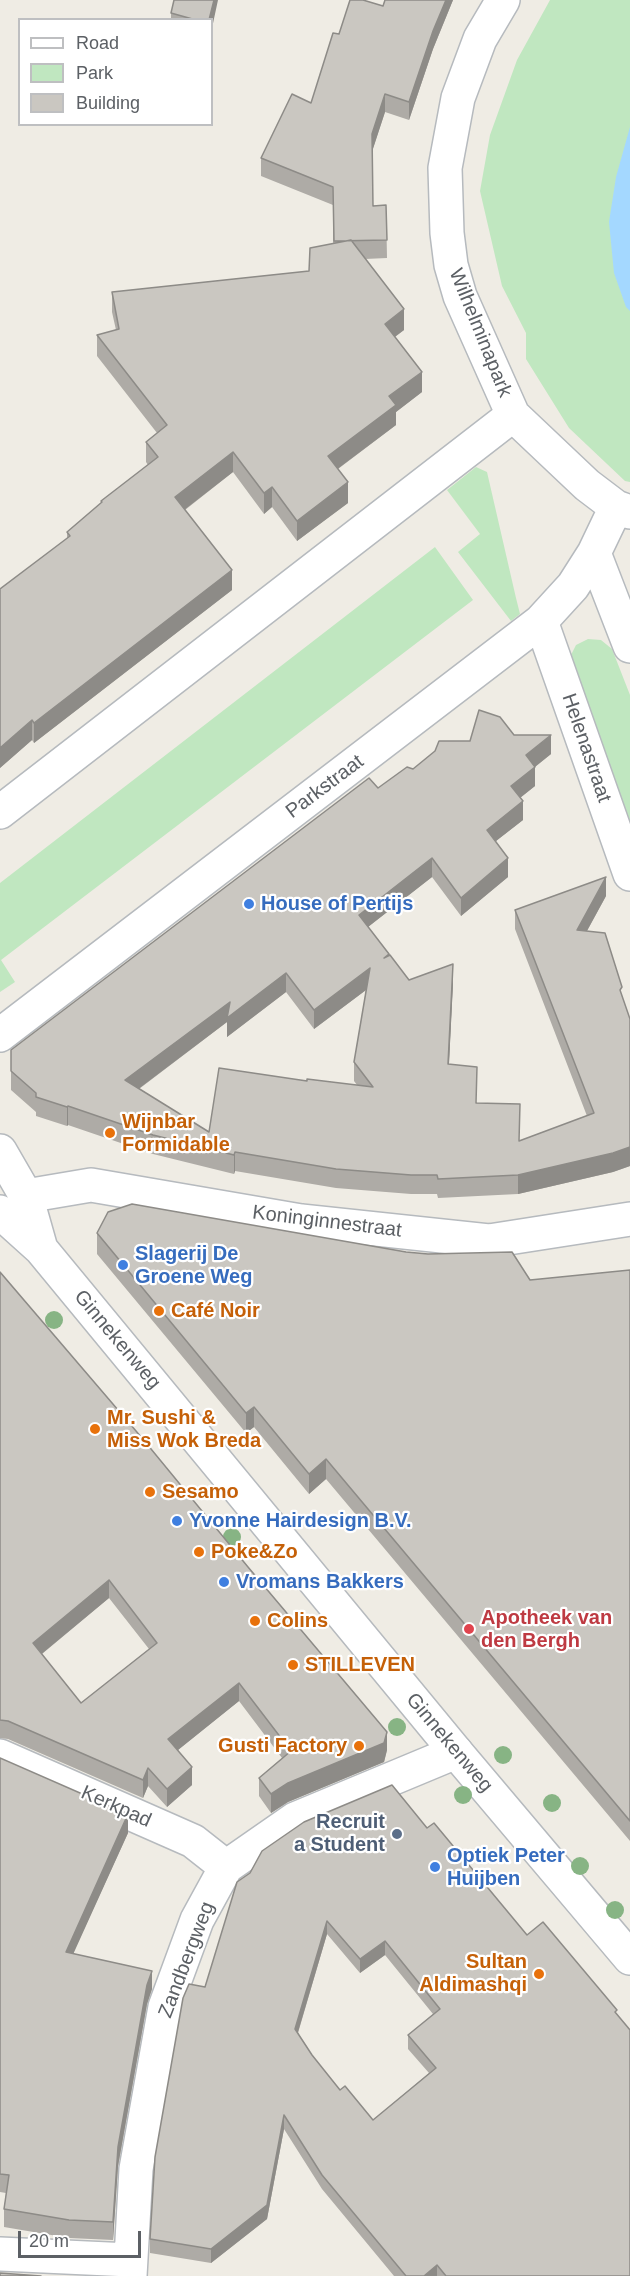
<!DOCTYPE html>
<meta charset="utf-8">
<style>
body{margin:0}
#map{position:relative;width:630px;height:2276px;overflow:hidden;background:#efece4;font-family:Helvetica,sans-serif}
canvas{display:block}
.legend{position:absolute;left:18px;top:18px;width:195px;height:108px;box-sizing:border-box;background:#fff;border:2px solid #bebfc1;margin:0;padding:8px 10px;list-style:none;font-size:18px;color:#5c6065}
.legend li{display:flex;align-items:center;gap:12px;height:30px}
.legend b{width:30px;border:2px solid #bebfc1}
.scale{position:absolute;left:18px;top:2231px;width:123px;height:27px;box-sizing:border-box;border:3px solid #5c6065;border-top:0;padding-left:8px;font-size:18px;line-height:21px;white-space:nowrap;color:#5c6065;-webkit-text-stroke:4px #fff;paint-order:stroke}
</style>
<div id="map">
<canvas width="630" height="2276"></canvas>
<ul class="legend">
<li><b style="height:8px;background:#fff"></b>Road</li>
<li><b style="height:16px;background:#c0e7c0"></b>Park</li>
<li><b style="height:16px;background:#cac7c1"></b>Building</li>
</ul>
<div class="scale">20 m</div>
</div>
<script>
const c = document.querySelector('canvas').getContext('2d');
c.lineJoin = 'round';
function fill(path, color) {
  c.fillStyle = color;
  c.fill(path, 'evenodd');
}
function shape(rows) {
  const path = new Path2D();
  for (const r of rows) {
    path.moveTo(r[0], r[1]);
    for (let i = 2; i < r.length; i += 2) path.lineTo(r[i], r[i + 1]);
  }
  return path;
}
function trace(path, color, width, dash) {
  c.strokeStyle = color;
  c.lineWidth = width;
  c.lineCap = dash ? 'butt' : 'round';
  c.setLineDash(dash || []);
  c.stroke(path);
}
function label(font, color, halo, rows, align = 'center') {
  c.font = font + ' Helvetica,sans-serif';
  c.lineWidth = 4.5;
  c.setLineDash([]);
  c.textBaseline = 'middle';
  c.strokeStyle = halo;
  c.fillStyle = color;
  for (const [text, x, y, turn = 0] of rows) {
    c.save();
    c.translate(x, y);
    c.rotate((+turn || 0) * Math.PI / 180);
    c.textAlign = isNaN(turn) ? turn : align;
    if (halo) c.strokeText(text, 0, 0);
    c.fillText(text, 0, 0);
    c.restore();
  }
}
fill(shape([
 [550,0,630,0,630,482,625,481,569,428,526,359,526,333,502,286,480,191,490,135,517,60],
 [476,467,487,472,516,598,520,614,511,621,458,552,480,534,447,490],
 [435,547,473,600,1,960,15,982,0,992,0,883],
 [588,639,601,640,612,649,630,695,630,833,566,665,576,645]
]), '#c0e7c0');
fill(shape([
 [630,127,630,311,626,307,614,273,609,222,616,177]
]), '#a4d8ff');
const minor = shape([
 [503,0,480,39,458,98,445,168,447,233,451,265,460,296,513,415,587,485,616,507,630,512],
 [594,553,630,646],
 [541,621,630,874],
 [0,812,513,415],
 [0,1035,541,621,573,586,594,553,616,507],
 [26,1196,91,1185,301,1221,489,1241,630,1219],
 [0,1756,193,1841,226,1867],
 [0,2254,130,2260],
 [130,2276,136,2169,165,2007,197,1920,226,1867,295,1819,456,1752]
]);
const tertiary = shape([
 [0,1151,26,1196,41,1249],
 [0,1212,41,1249,456,1752,630,1958]
]);
trace(minor, '#b6babe', 36);
trace(tertiary, '#b6babe', 36);
trace(minor, '#fff', 33);
trace(tertiary, '#fff', 33);
c.fillStyle = '#87b484';
for (const [x, y] of [
 [54,1320],
 [232,1537],
 [397,1727],
 [503,1755],
 [463,1795],
 [552,1803],
 [580,1866],
 [615,1910]
]) {
  c.beginPath();
  c.arc(x, y, 9, 0, 2 * Math.PI);
  c.fill();
}
fill(shape([
 [385,0,453,0,433,49,409,120,385,112,372,151,373,206,386,205,387,258,365,259,404,330,395,337,422,392,396,412,396,425,338,469,348,503,297,541,272,507,264,514,233,472,185,510,232,590,34,743,32,740,0,768,0,589,67,539,67,532,101,503,101,501,148,465,146,462,146,442,157,433,97,356,97,335,116,330,112,312,112,292,309,271,333,244,333,205,261,176,261,158,311,103,339,34,383,6],
 [171,13,212,20,171,20],
 [514,735,551,754,535,767,535,786,520,798,523,820,496,841,508,877,461,916,432,877,368,927,389,956,409,980,453,983,449,1064,477,1103,519,1141,587,1116,515,929,515,910,606,896,587,931,622,996,630,1019,630,1166,613,1172,518,1194,438,1198,437,1194,411,1194,336,1188,235,1171,234,1174,153,1154,68,1125,67,1126,36,1116,36,1112,11,1090,11,1050,378,788,413,769,470,741],
 [366,990,354,1062,354,1081,357,1085,307,1081,209,1132,139,1089,227,1022,227,1037,286,992,314,1029],
 [97,1233,530,1280,630,1270,630,1841,326,1479,309,1494,254,1427,246,1433,97,1254],
 [0,1272,387,1750,384,1762,288,1802,271,1813,259,1796,259,1778,282,1758,239,1701,178,1750,192,1785,167,1807,148,1786,143,1798,8,1739,0,1738],
 [109,1598,149,1649,81,1703,42,1654],
 [0,1758,128,1833,73,1953,152,1989,147,2004,118,2166,113,2240,69,2238,4,2227,4,2209,6,2193,0,2192],
 [427,1828,527,1935,617,2014,630,2276,394,2276,322,2189,284,2129,267,2219,211,2263,150,2253,150,2239,205,1987],
 [327,1934,360,1973,385,1955,433,2014,408,2035,408,2049,429,2073,373,2120,340,2090,312,2055,298,2033]
]), '#aeaba6');
fill(shape([
 [214,0,218,0,212,28,212,20,209,20],
 [446,0,453,0,433,49,409,120,409,102,433,31],
 [385,94,385,112,372,152,372,134],
 [404,309,404,330,385,344,385,324],
 [422,372,422,392,396,412,396,425,328,476,328,456,389,396],
 [233,452,233,472,175,517,175,497],
 [348,482,348,503,297,541,297,521],
 [272,487,272,507,264,514,264,493],
 [232,570,232,590,34,743,34,723],
 [32,720,32,740,0,768,0,748],
 [551,735,551,754,526,774,526,755],
 [535,767,535,786,511,805,511,786],
 [523,801,523,820,487,848,487,830],
 [432,858,432,877,359,934,359,915],
 [508,858,508,877,461,916,461,898],
 [606,877,606,896,577,949,577,930],
 [453,964,453,983,448,1083,448,1064],
 [370,968,370,987,314,1029,314,1010],
 [286,973,286,992,227,1037,227,1022,125,1099,125,1080,230,1002],
 [68,1106,68,1125,67,1126,67,1107],
 [630,1147,630,1166,613,1172,518,1194,518,1175],
 [235,1152,235,1171,234,1174,234,1155],
 [254,1407,254,1427,246,1433,246,1413],
 [326,1459,326,1479,309,1494,309,1474],
 [109,1580,109,1598,33,1661,33,1643],
 [239,1683,239,1701,168,1758,168,1739],
 [387,1732,387,1750,384,1762,288,1802,271,1813,271,1794,288,1783],
 [192,1767,192,1785,167,1807,167,1789],
 [148,1768,148,1786,143,1798,143,1780],
 [128,1814,128,1833,66,1970,66,1952],
 [327,1921,327,1934,295,2042,295,2029],
 [385,1941,385,1955,360,1973,360,1959],
 [152,1971,152,1989,147,2004,118,2166,113,2240,113,2222,118,2147,147,1985],
 [284,2115,284,2129,267,2219,211,2263,211,2249],
 [437,2265,437,2276,424,2276]
]), '#8d8b87');
const building = shape([
 [174,0,214,0,209,20,196,20,171,13,174,0],
 [350,0,363,0,383,6,385,0,446,0,433,31,409,102,385,94,372,134,373,206,386,205,387,240,334,241,333,187,261,158,292,94,311,103,333,33,339,34,350,0],
 [351,240,404,309,385,324,422,372,389,396,396,405,328,456,348,482,297,521,272,487,264,493,233,452,175,497,232,570,34,723,32,720,0,748,0,589,70,536,67,532,102,502,101,501,158,457,146,442,167,425,97,335,119,329,112,292,309,271,310,248,351,240],
 [479,710,500,717,514,735,551,735,526,755,535,767,511,786,523,801,487,830,508,858,461,898,432,858,359,915,389,954,384,958,390,955,409,980,453,964,448,1064,477,1067,476,1103,520,1104,519,1141,594,1113,515,910,606,877,577,930,605,933,622,987,620,990,630,1019,630,1147,613,1153,518,1175,438,1179,437,1175,411,1175,336,1169,235,1152,234,1155,153,1135,68,1106,67,1107,36,1097,36,1093,11,1071,11,1050,369,778,378,788,407,767,413,769,435,751,439,741,470,741,479,710],
 [370,968,354,1062,373,1087,307,1079,307,1081,219,1068,209,1132,125,1080,230,1002,227,1018,286,973,314,1010,370,968],
 [132,1204,406,1252,428,1254,512,1252,530,1280,630,1270,630,1821,326,1459,309,1474,254,1407,246,1413,97,1233,108,1212,132,1204],
 [0,1272,142,1438,248,1567,387,1732,384,1743,288,1783,271,1794,259,1778,291,1751,239,1683,168,1739,192,1767,167,1789,148,1768,143,1780,8,1721,0,1720,0,1272],
 [109,1580,157,1643,81,1703,33,1643,109,1580],
 [0,1758,128,1814,66,1952,152,1971,147,1985,118,2147,113,2222,69,2220,4,2209,9,2175,0,2174,0,1758],
 [392,1785,427,1828,434,1823,527,1935,543,1922,617,2010,615,2012,630,2030,630,2276,446,2276,437,2265,424,2276,406,2276,322,2175,284,2115,267,2205,211,2249,150,2239,155,2157,183,1998,189,1984,205,1987,237,1882,250,1873,262,1851,304,1822,392,1785],
 [327,1921,360,1959,385,1941,440,2009,408,2035,436,2068,373,2120,345,2086,340,2090,312,2055,295,2029,327,1921],
 [0,2273,41,2276,0,2276,0,2273]
]);
fill(building, '#cac7c1');
trace(building, '#8d8b87', 1.5);
for (const [x, y, r, color] of [
 [249,904,6,"#3f7fe0"],
 [110,1133,6,"#e8710a"],
 [123,1265,6,"#3f7fe0"],
 [159,1311,6,"#e8710a"],
 [95,1429,6,"#e8710a"],
 [150,1492,6,"#e8710a"],
 [177,1521,6,"#3f7fe0"],
 [199,1552,6,"#e8710a"],
 [224,1582,6,"#3f7fe0"],
 [255,1621,6,"#e8710a"],
 [469,1629,6,"#e0444e"],
 [293,1665,6,"#e8710a"],
 [359,1746,6,"#e8710a"],
 [397,1834,6,"#5c6f8a"],
 [435,1867,6,"#3f7fe0"],
 [539,1974,6,"#e8710a"]
]) {
  const dot = new Path2D();
  dot.arc(x, y, r, 0, 2 * Math.PI);
  c.fillStyle = color;
  c.fill(dot);
  trace(dot, '#fff', 2);
}
label('20px', '#5c6065', '#fff', [
 ["Wilhelminapark",480,333,68],
 ["Helenastraat",586,748,71],
 ["Parkstraat",325,787,-37],
 ["Koninginnestraat",327,1222,7],
 ["Ginnekenweg",117,1340,50],
 ["Ginnekenweg",449,1743,50],
 ["Kerkpad",116,1807,24],
 ["Zandbergweg",187,1960,-69]
]);
label('bold 20px', '#366cbe', '#fff', [
 ["House of Pertijs",261,904],
 ["Slagerij De",135,1254],
 ["Groene Weg",135,1277],
 ["Yvonne Hairdesign B.V.",189,1521],
 ["Vromans Bakkers",236,1582],
 ["Optiek Peter",447,1856],
 ["Huijben",447,1879]
], 'left');
label('bold 20px', '#c56008', '#fff', [
 ["Wijnbar",122,1122],
 ["Formidable",122,1145],
 ["Café Noir",171,1311],
 ["Mr. Sushi &",107,1418],
 ["Miss Wok Breda",107,1441],
 ["Sesamo",162,1492],
 ["Poke&Zo",211,1552],
 ["Colins",267,1621],
 ["STILLEVEN",305,1665],
 ["Gusti Factory",347,1746,"right"],
 ["Sultan",527,1962,"right"],
 ["Aldimashqi",527,1985,"right"]
], 'left');
label('bold 20px', '#be3a42', '#fff', [
 ["Apotheek van",481,1618],
 ["den Bergh",481,1641]
], 'left');
label('bold 20px', '#4e5e75', '#fff', [
 ["Recruit",385,1822],
 ["a Student",385,1845]
], 'right');
</script>
